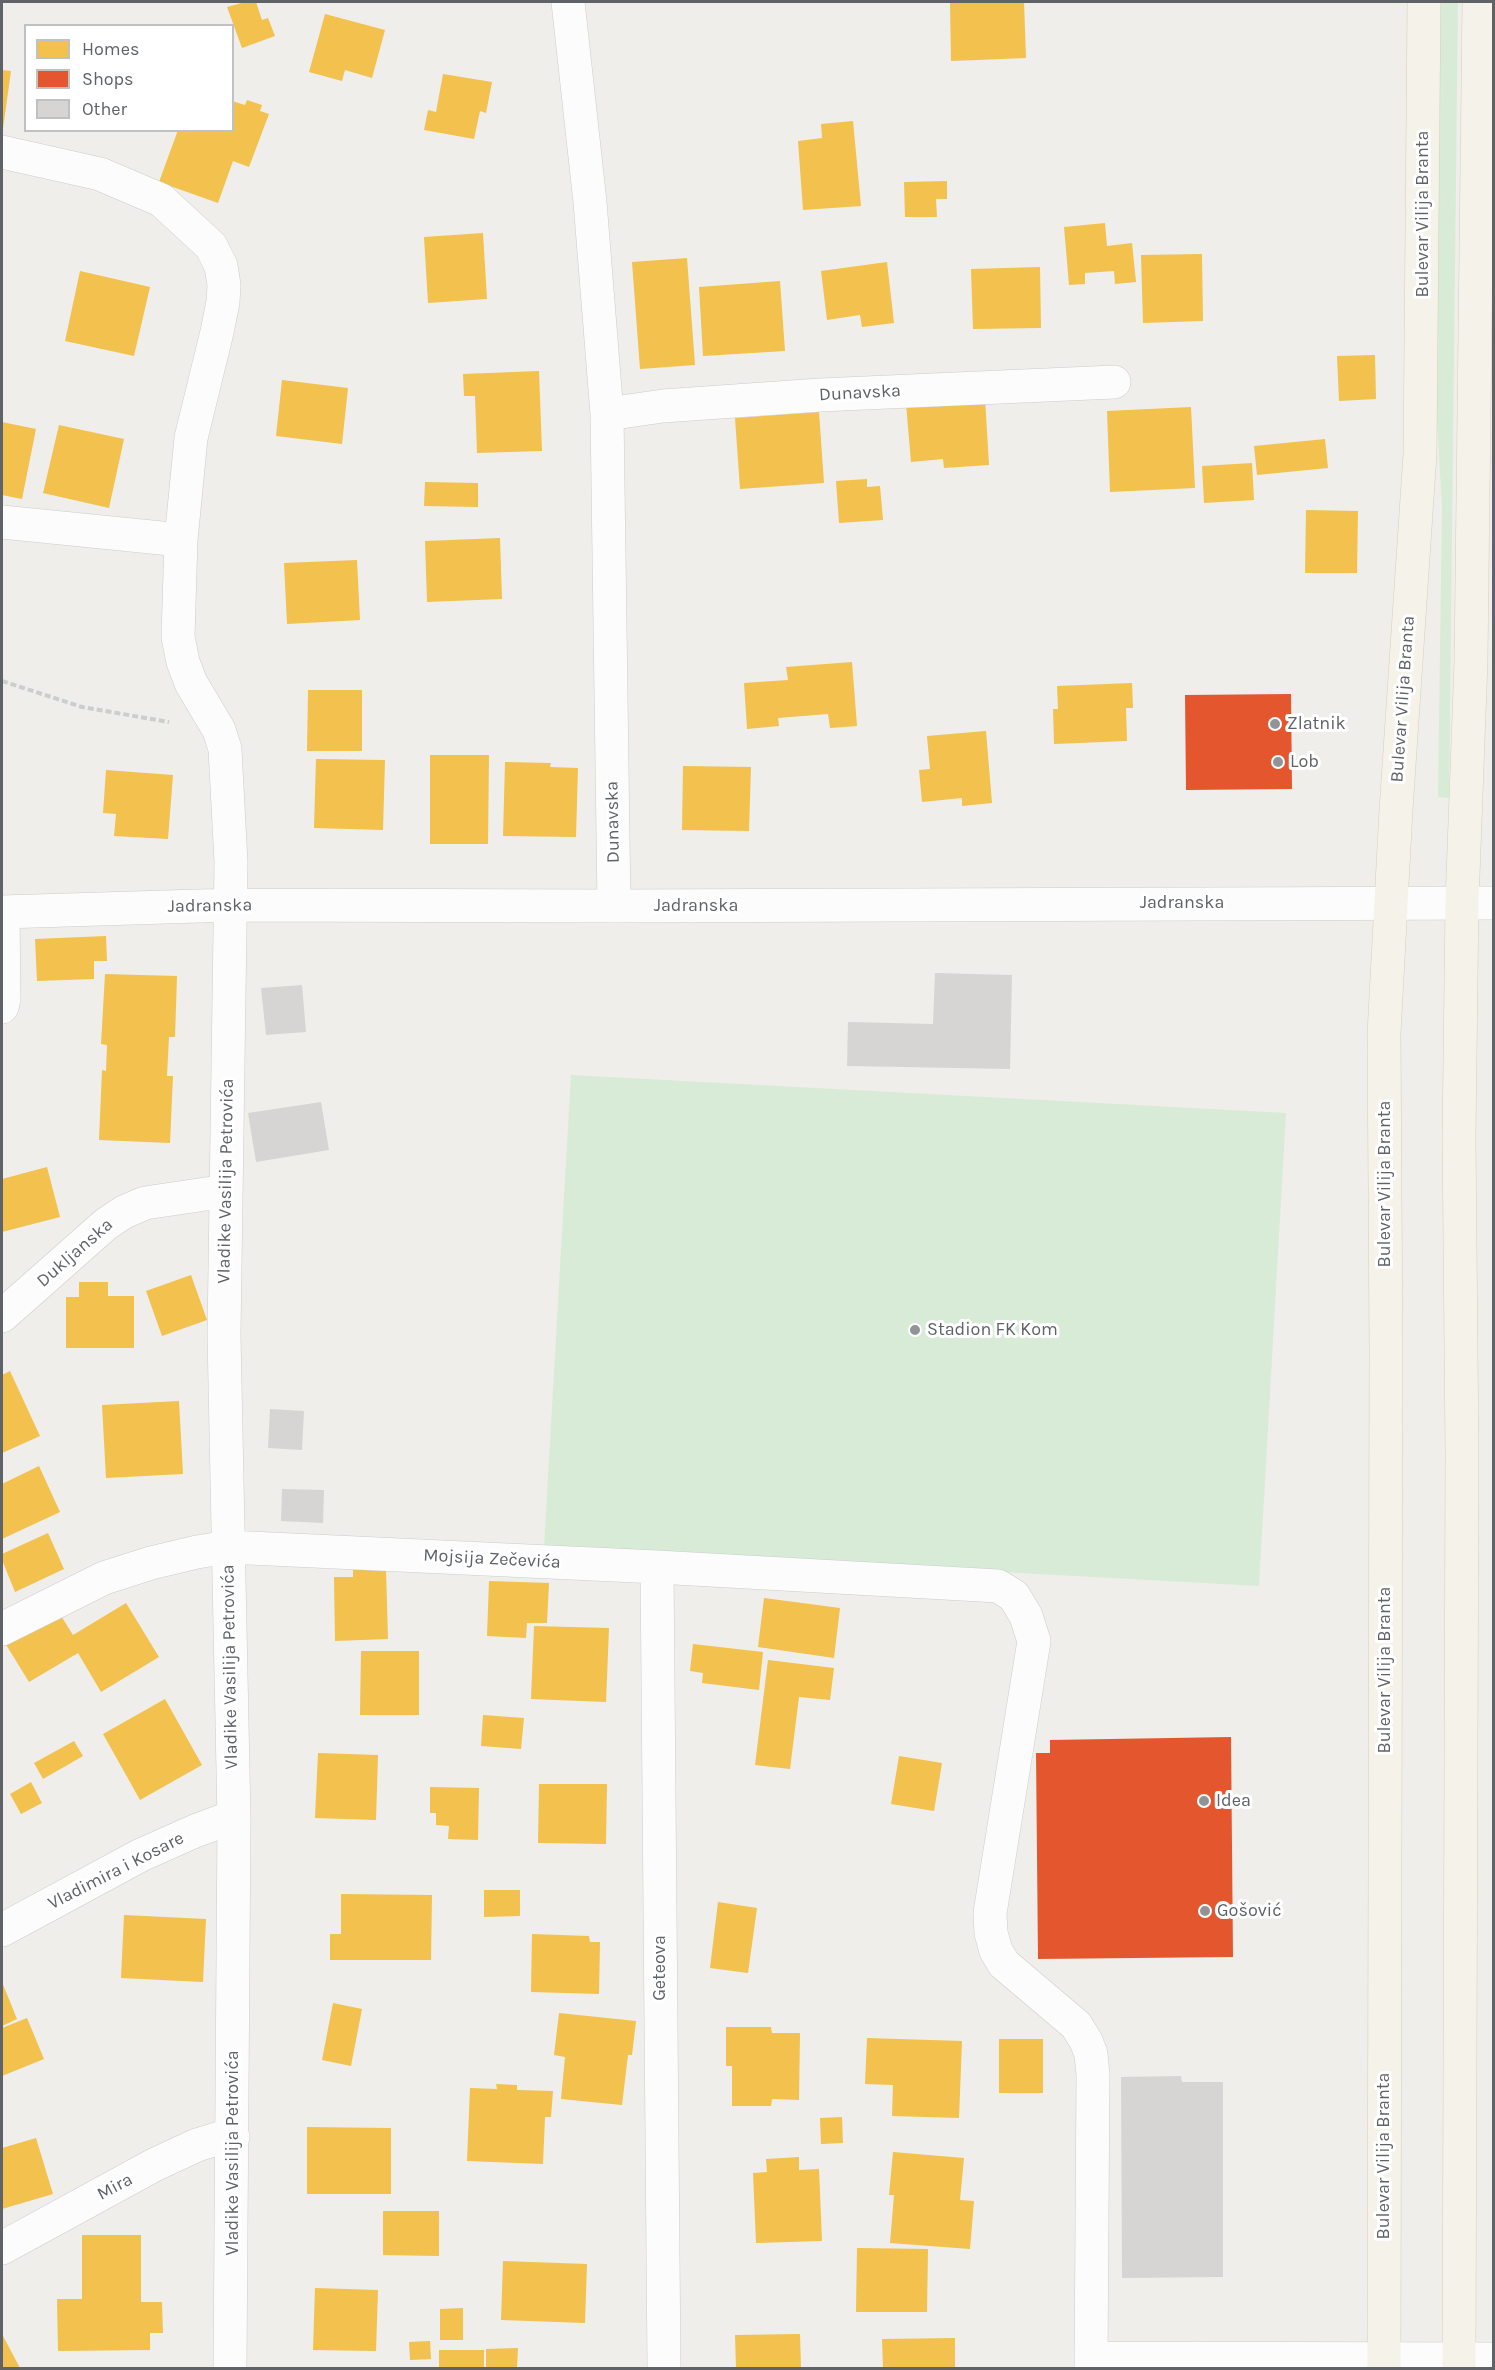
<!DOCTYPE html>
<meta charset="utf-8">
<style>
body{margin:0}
#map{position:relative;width:1495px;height:2370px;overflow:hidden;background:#efeeea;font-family:Karla,sans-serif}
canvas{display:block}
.frame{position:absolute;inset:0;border:3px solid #5f6368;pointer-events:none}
.legend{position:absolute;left:24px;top:24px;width:210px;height:108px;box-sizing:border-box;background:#fff;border:2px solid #bfc1c3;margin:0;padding:8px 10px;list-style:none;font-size:18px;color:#5f6368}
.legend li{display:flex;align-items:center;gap:12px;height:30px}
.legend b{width:30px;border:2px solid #bfc1c3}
</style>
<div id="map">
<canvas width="1495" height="2370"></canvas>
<div class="frame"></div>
<ul class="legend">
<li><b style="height:16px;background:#f2c14e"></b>Homes</li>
<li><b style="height:16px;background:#e4572e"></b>Shops</li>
<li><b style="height:16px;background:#d6d5d3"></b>Other</li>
</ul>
</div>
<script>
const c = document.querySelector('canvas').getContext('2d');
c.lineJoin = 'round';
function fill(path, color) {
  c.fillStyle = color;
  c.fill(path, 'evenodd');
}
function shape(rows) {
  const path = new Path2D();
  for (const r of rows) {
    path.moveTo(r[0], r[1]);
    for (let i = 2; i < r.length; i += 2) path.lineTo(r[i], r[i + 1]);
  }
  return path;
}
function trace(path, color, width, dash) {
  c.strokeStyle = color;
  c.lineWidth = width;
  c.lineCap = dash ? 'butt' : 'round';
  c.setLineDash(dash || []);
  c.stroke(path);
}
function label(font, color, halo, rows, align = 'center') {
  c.font = font + ' Karla,sans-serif';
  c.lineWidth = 6;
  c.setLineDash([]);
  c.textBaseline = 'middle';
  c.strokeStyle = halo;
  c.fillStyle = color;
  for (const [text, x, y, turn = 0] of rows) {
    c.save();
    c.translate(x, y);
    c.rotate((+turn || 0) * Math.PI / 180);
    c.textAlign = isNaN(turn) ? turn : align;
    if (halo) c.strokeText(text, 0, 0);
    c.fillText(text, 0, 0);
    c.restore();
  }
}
fill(shape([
 [1432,2,1458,2,1449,798,1438,797,1442,507,1436,403],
 [571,1075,1286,1113,1259,1586,544,1547]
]), '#d8ebd6');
fill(shape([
 [245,2,256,2,262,20,268,18,275,36,242,48,227,7],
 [950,2,1024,2,1026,58,951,61],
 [325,14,385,30,372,78,345,70,342,81,309,72],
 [2,70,11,71,3,129,2,129],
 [443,74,492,82,486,113,480,111,474,139,424,130,428,110,436,112],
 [247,100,262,105,260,111,269,114,249,167,233,161,218,203,159,182,178,130,232,130,232,101,245,105],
 [853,121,861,206,803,210,798,141,822,138,821,124],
 [947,181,947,199,936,199,937,217,905,217,904,182],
 [1105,223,1107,246,1132,243,1136,282,1115,284,1114,271,1085,273,1085,284,1069,285,1064,227],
 [483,233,487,299,428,303,424,237],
 [1202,254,1203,321,1143,323,1141,255],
 [687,258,695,365,640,369,632,262],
 [887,262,894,323,862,327,860,315,827,320,821,271],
 [1040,267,1041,328,973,329,971,269],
 [80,271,150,287,134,356,65,341],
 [780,281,785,351,703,356,699,287],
 [1375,355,1376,399,1339,401,1337,356],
 [539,371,542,451,477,453,475,396,464,396,463,374],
 [282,380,348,388,342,444,276,436],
 [985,398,989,465,944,468,943,459,911,462,906,404],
 [1191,407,1195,488,1110,492,1107,411],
 [819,412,824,483,740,489,735,418],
 [2,422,36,429,22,499,2,495],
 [59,425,124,439,109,508,43,493],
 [1325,439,1328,468,1257,475,1254,446],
 [1252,463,1254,500,1204,503,1202,466],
 [867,479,867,487,880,486,883,520,839,523,836,481],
 [425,482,478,483,478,507,424,506],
 [1306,510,1358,511,1357,573,1305,573],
 [500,538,502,599,427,602,425,541],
 [357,560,360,620,287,624,284,563],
 [852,662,857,726,830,728,828,714,778,718,779,726,747,729,744,683,788,680,786,667],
 [1132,683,1133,708,1126,708,1127,741,1054,744,1053,709,1058,709,1057,686],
 [308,690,362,690,362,751,307,751],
 [986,731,992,803,962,806,962,798,922,802,919,770,930,769,927,736],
 [430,755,489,755,488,844,430,844],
 [316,759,385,760,383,830,314,828],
 [505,762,551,763,550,767,578,768,576,837,503,836],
 [683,766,751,767,749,831,682,830],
 [106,770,173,775,168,839,114,836,116,814,103,813],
 [106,936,107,961,94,961,94,979,37,981,35,939],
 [105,974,177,976,175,1037,169,1037,167,1076,173,1076,170,1143,99,1140,102,1070,106,1071,107,1045,101,1044],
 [47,1167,60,1217,2,1232,2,1179],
 [191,1275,207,1320,162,1336,146,1291],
 [79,1282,108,1282,108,1296,134,1296,134,1348,66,1348,66,1297,79,1297],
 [10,1371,40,1436,2,1453,2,1375],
 [179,1401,183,1474,106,1478,102,1405],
 [39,1466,60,1512,2,1539,2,1484],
 [48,1533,64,1569,15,1592,2,1560,2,1554],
 [386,1569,388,1639,335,1641,334,1577,353,1577,353,1570],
 [489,1581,549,1583,547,1623,527,1623,526,1638,487,1636],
 [764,1598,840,1608,834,1658,758,1647],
 [126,1603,159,1657,101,1692,78,1653,29,1682,5,1643,58,1611,73,1635],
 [534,1626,609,1628,606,1702,531,1699],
 [693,1644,763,1652,759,1690,702,1683,703,1673,690,1671],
 [361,1651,419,1651,419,1715,360,1715],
 [768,1660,834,1668,830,1700,799,1697,790,1769,755,1765],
 [165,1699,202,1765,140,1800,103,1734],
 [483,1715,524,1718,521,1749,481,1746],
 [74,1741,83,1756,43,1779,34,1763],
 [318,1753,378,1755,376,1820,315,1818],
 [899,1756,942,1763,934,1811,891,1804],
 [31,1782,42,1803,21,1814,10,1794],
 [539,1784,607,1784,606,1844,538,1843],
 [430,1787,479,1788,478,1840,448,1839,449,1826,436,1825,436,1813,430,1813],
 [484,1890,520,1890,520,1916,484,1917],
 [341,1894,432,1895,431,1960,330,1960,330,1934,341,1934],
 [718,1902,757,1908,748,1973,710,1968],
 [124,1915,206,1919,203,1982,121,1978],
 [532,1934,589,1936,590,1942,600,1942,599,1994,531,1992],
 [2,1982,17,2019,2,2026],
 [333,2003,362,2009,351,2066,322,2060],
 [559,2013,636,2021,632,2055,628,2055,622,2105,561,2099,565,2057,554,2055],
 [27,2018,44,2059,2,2076,2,2028],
 [726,2027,771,2027,772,2033,800,2033,799,2100,772,2099,771,2106,732,2106,732,2066,726,2066],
 [867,2038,962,2041,959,2118,892,2116,893,2085,865,2084],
 [999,2039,1043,2039,1043,2093,999,2093],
 [496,2084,517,2085,517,2090,553,2091,551,2117,545,2117,543,2164,467,2161,470,2088,497,2089],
 [842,2117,843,2143,821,2144,820,2118],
 [307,2127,391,2128,391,2194,307,2194],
 [36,2138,53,2194,2,2209,2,2148],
 [893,2152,964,2158,960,2200,974,2201,970,2249,890,2243,894,2195,889,2195],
 [799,2157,799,2170,819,2169,822,2241,756,2243,753,2173,767,2172,766,2159],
 [383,2211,439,2211,439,2256,383,2255],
 [82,2235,141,2235,141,2302,162,2302,163,2333,150,2333,150,2350,58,2351,57,2299,82,2299],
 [857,2248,928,2249,927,2312,856,2312],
 [503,2261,587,2264,585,2323,501,2320],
 [315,2288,378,2290,376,2351,313,2350],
 [463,2308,463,2340,440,2340,440,2309],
 [2,2334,20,2368,2,2368],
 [800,2334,801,2368,736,2368,735,2335],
 [955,2338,955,2368,883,2368,882,2339],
 [430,2341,431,2359,410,2360,409,2342],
 [518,2348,517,2368,486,2368,486,2349],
 [439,2350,484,2350,484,2368,439,2368]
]), '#f2c14e');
fill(shape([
 [1291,694,1292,789,1186,790,1185,695],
 [1231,1737,1233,1957,1038,1959,1036,1753,1050,1753,1050,1740]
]), '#e4572e');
fill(shape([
 [935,973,1012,975,1010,1069,847,1066,848,1022,933,1024],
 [302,985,306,1032,266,1035,261,988],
 [321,1102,329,1150,256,1162,248,1113],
 [270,1409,304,1411,302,1450,268,1448],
 [282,1489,324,1490,323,1523,281,1521],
 [1181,2076,1182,2082,1223,2082,1223,2277,1122,2278,1121,2077]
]), '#d6d5d3');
const street = shape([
 [568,2,590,202,607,414,614,906],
 [2,152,100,174,161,200,211,246,221,266,224,285,223,302,217,332,191,438,181,540,178,637,183,662,191,683,219,730,225,749,231,862,224,1335,234,1819,230,2368],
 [607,414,663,406,820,395,1114,382],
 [2,522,181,540],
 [2,912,231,905,614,906,1494,903],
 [2,1007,4,999,3,912],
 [2,1316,106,1224,124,1212,145,1203,226,1191],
 [657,1567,664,2368],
 [2,1629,104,1578,151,1563,197,1552,228,1547,657,1567,998,1586,1014,1596,1026,1616,1034,1641,990,1913,991,1933,996,1951,1004,1964,1076,2025,1086,2041,1091,2054,1093,2075,1091,2368],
 [2,1930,141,1855,195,1831,222,1821,234,1819],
 [2,2248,154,2165,197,2145,220,2138,233,2137],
 [1091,2358,1494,2359]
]);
const primary = shape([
 [1384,2368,1386,1349,1384,1034,1396,810,1420,454,1424,2],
 [1459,2368,1462,1454,1459,1136,1462,903,1471,661,1479,2]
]);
trace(street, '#cbcccc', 34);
trace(primary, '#d7ceb8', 34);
trace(shape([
 [2,681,82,707,169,722]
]), '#cacfcc', 4, [6, 3]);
trace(street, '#fdfcfc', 33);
trace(primary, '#f4f2e9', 33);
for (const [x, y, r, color] of [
 [1275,724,6,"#919496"],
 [1278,762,6,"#919496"],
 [915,1330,6,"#919496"],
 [1204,1801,6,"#919496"],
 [1205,1911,6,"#919496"]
]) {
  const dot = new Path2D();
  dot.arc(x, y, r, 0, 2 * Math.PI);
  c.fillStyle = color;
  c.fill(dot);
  trace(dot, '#fff', 2);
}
label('18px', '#5f6368', '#fff', [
 ["Bulevar Vilija Branta",1423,214,-90],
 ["Dunavska",860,393,-3],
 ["Bulevar Vilija Branta",1403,699,-86],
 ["Dunavska",613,822,-91],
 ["Jadranska",1182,903],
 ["Jadranska",210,906,-1],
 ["Jadranska",696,906],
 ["Vladike Vasilija Petrovića",226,1181,-89],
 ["Bulevar Vilija Branta",1385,1184,-90],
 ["Dukljanska",75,1253,-41],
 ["Mojsija Zečevića",492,1559,3],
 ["Vladike Vasilija Petrovića",230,1667,-91],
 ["Bulevar Vilija Branta",1385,1670,-90],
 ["Vladimira i Kosare",116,1871,-27],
 ["Geteova",660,1968,-90],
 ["Vladike Vasilija Petrovića",233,2153,-90],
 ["Bulevar Vilija Branta",1384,2156,-90],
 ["Mira",115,2187,-28]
]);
label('18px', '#5f6368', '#fff', [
 ["Zlatnik",1287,724],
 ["Lob",1290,762],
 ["Stadion FK Kom",927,1330],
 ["Idea",1216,1801],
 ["Gošović",1217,1911]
], 'left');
</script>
